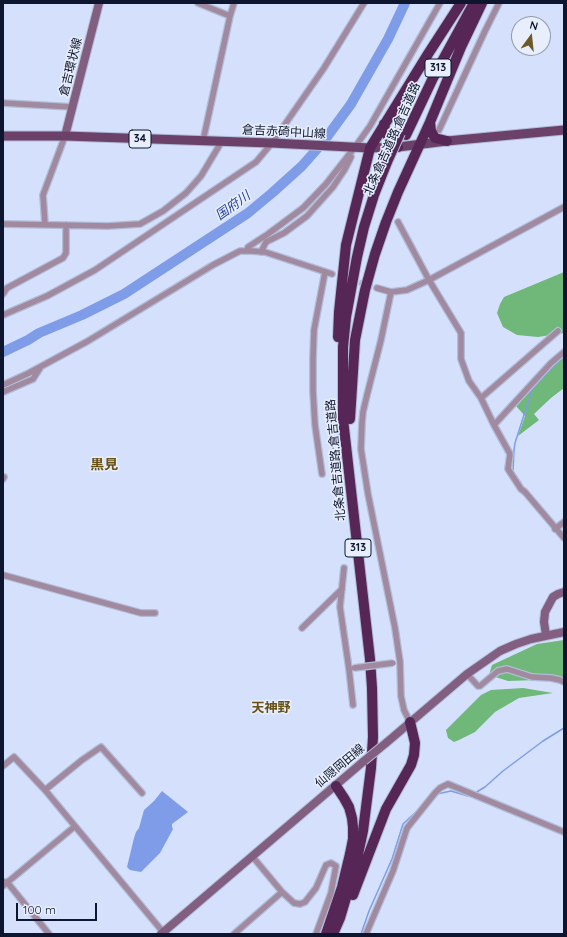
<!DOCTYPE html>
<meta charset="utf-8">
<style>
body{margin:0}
#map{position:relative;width:567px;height:937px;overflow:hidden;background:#d5e1fc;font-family:Quicksand,sans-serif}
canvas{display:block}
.frame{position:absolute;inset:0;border:4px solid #0d162e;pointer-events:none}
.north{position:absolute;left:511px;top:16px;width:40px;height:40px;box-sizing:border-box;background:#e8eefc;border:1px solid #9098aa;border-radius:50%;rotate:15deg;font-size:11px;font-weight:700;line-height:16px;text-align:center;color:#0d162e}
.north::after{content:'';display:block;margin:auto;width:14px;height:18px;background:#6d5928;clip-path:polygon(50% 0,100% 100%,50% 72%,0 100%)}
.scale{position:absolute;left:16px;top:903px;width:81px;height:18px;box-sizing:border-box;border:2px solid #0d162e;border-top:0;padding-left:5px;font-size:12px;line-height:14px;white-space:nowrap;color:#0d162e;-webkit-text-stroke:3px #e8eefc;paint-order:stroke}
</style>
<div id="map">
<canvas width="567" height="937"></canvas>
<div class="frame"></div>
<div class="north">N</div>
<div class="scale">100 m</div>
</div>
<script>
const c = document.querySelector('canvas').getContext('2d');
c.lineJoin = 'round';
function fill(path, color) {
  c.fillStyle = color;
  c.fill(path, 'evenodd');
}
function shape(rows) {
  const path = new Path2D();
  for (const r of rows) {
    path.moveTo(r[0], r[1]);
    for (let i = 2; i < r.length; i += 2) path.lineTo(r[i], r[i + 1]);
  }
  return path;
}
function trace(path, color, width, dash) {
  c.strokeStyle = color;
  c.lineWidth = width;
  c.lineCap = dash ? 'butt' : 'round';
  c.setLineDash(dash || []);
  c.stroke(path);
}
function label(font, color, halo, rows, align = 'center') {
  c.font = font + ' Quicksand,"Noto Sans JP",sans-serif';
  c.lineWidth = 3;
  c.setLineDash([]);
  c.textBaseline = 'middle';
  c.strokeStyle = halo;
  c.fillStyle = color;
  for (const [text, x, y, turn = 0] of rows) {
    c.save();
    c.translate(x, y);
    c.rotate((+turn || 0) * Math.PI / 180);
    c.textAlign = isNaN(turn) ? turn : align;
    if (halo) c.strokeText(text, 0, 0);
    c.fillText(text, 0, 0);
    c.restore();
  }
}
fill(shape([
 [564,272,564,333,538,337,517,335,503,327,497,313,500,304,504,297],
 [564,354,564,388,551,398,534,414,539,420,518,436,525,416,515,405,541,375],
 [564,640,564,676,557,681,538,680,508,681,489,675,492,665,537,644],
 [523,688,553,693,519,698,495,712,475,732,459,740,454,742,448,738,446,730,481,695,491,690]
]), '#6fb879');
fill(shape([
 [162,791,188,812,172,824,172,827,173,829,160,853,141,872,130,870,127,867,134,838,136,832,139,828,144,810,154,801]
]), '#7e9ce8');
trace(shape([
 [521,483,513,472,514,450,515,443,532,390,539,381,564,356],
 [475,793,485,787,503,771,543,741,564,728],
 [437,794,451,791,468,796,469,795],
 [361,934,369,911,392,859,403,824,419,809]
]), '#7e9ce8', 1.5);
trace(shape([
 [3,352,28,340,39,333,82,315,124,294,248,213,272,193,302,166,324,141,351,104,388,39,405,3]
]), '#7e9ce8', 10);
trace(shape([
 [351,280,377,288]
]), '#adb8d3', 5.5, [5.5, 3]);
const street = shape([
 [198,3,230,16],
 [3,103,73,107],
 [439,130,485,31,499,3],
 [203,141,230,16,234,3],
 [398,222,429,280,461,333,461,359,469,381,481,398,494,425,510,454,508,469,521,489,525,492,564,538],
 [3,224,108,226,140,224,163,211,186,193,201,176,222,141],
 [45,224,43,195,65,136],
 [247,251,248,247,268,234,303,208,326,184,355,147,370,126,440,3],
 [261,252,266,242,284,233,307,216,333,187,345,169,351,157],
 [377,288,391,292,407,290,429,280,564,207],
 [391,292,381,340,367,395,363,412,362,423,361,449,368,494,395,628,400,662,401,696,404,710,410,722],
 [3,294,7,288,63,258,66,253,66,225],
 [3,315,47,296,95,270,256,162,272,143,324,68,364,3],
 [3,385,27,374,88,341,213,265,240,251,251,251,265,252,332,274],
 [3,392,33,379,40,368],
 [481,398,558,331],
 [494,425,551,363,564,352],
 [322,474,315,425,313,391,313,359,314,330,325,272],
 [3,477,4,477,3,479],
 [555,529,564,522],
 [344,568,340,607,349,669,353,705],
 [3,575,141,613,155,613],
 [302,628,342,589],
 [467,674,478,686,480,686,498,671,507,669,532,677,551,678,560,680,564,682],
 [3,766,14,757,45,790,163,932],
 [45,790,82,760,101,747,142,793],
 [252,856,282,892,294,903,300,904,305,902,316,888,326,865,331,863,336,866,331,893,316,934],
 [4,882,7,882,49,934],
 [3,886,74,827],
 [234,934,282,892],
 [366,934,393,871,407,828,435,793,440,788,448,784,564,832]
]);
const secondary = shape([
 [65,136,99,3],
 [546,635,544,622,545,612,553,597,558,594,564,592],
 [386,743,467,674,500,651,516,644,531,639,564,632],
 [161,934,364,761]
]);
const primary = shape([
 [3,136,65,136,272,143,370,148,398,147,447,141,564,130]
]);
const highway = shape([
 [430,122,431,131,435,138,447,141],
 [384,124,386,133,391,142,398,147],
 [406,135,433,78,474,3],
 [338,337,339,312,346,245,370,148,428,54,461,3],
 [350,419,355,340,365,290,375,254,386,222,398,192,430,122,461,47,482,3],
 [353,895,386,809,411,765,414,755,415,743,410,722],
 [326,934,342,887,350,854,353,839,353,827,352,818,349,807,344,798,336,786],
 [333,934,340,918,356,864,363,831,371,768,373,737,372,688,370,659,343,419,343,347,346,317,357,257,364,227,374,195,387,162]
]);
trace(street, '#b1bcd7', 8);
trace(secondary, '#b1bcd7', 10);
trace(primary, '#b1bcd7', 11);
trace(highway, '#b1bcd7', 12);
trace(street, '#a189a0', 5.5);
trace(secondary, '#825f81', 8);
trace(primary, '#6b416a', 9);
trace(highway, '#562756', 10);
const streetBridge = shape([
 [354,668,393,663]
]);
const secondaryBridge = shape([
 [364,761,386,743]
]);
const highwayBridge = shape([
 [387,162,400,133]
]);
trace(streetBridge, '#b1bcd7', 8, []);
trace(secondaryBridge, '#b1bcd7', 10, []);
trace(highwayBridge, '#b1bcd7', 12, []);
trace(streetBridge, '#a189a0', 5.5);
trace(secondaryBridge, '#825f81', 8);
trace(highwayBridge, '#562756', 10);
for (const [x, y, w] of [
 [438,68,26],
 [140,139,22],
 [358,548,26]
]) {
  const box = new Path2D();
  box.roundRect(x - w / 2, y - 9, w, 18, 3);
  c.fillStyle = '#e8eefc';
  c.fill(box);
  trace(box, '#0d162e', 1);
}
label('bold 11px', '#0d162e', null, [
 ["313",438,68],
 ["34",140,139],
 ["313",358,548]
]);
label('12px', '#0d162e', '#e8eefc', [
 ["倉吉環状線",71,67,-76],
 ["倉吉赤碕中山線",284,132,3],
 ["北条倉吉道路;倉吉道路",392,139,-66],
 ["北条倉吉道路;倉吉道路",336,460,-95],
 ["仙隠岡田線",340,766,-40]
]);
label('italic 13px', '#284299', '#e8eefc', [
 ["国府川",233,206,-36]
]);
label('bold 13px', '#675116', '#e8eefc', [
 ["天神野",271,708]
]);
label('bold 14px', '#675116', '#e8eefc', [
 ["黒見",104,465]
]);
</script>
